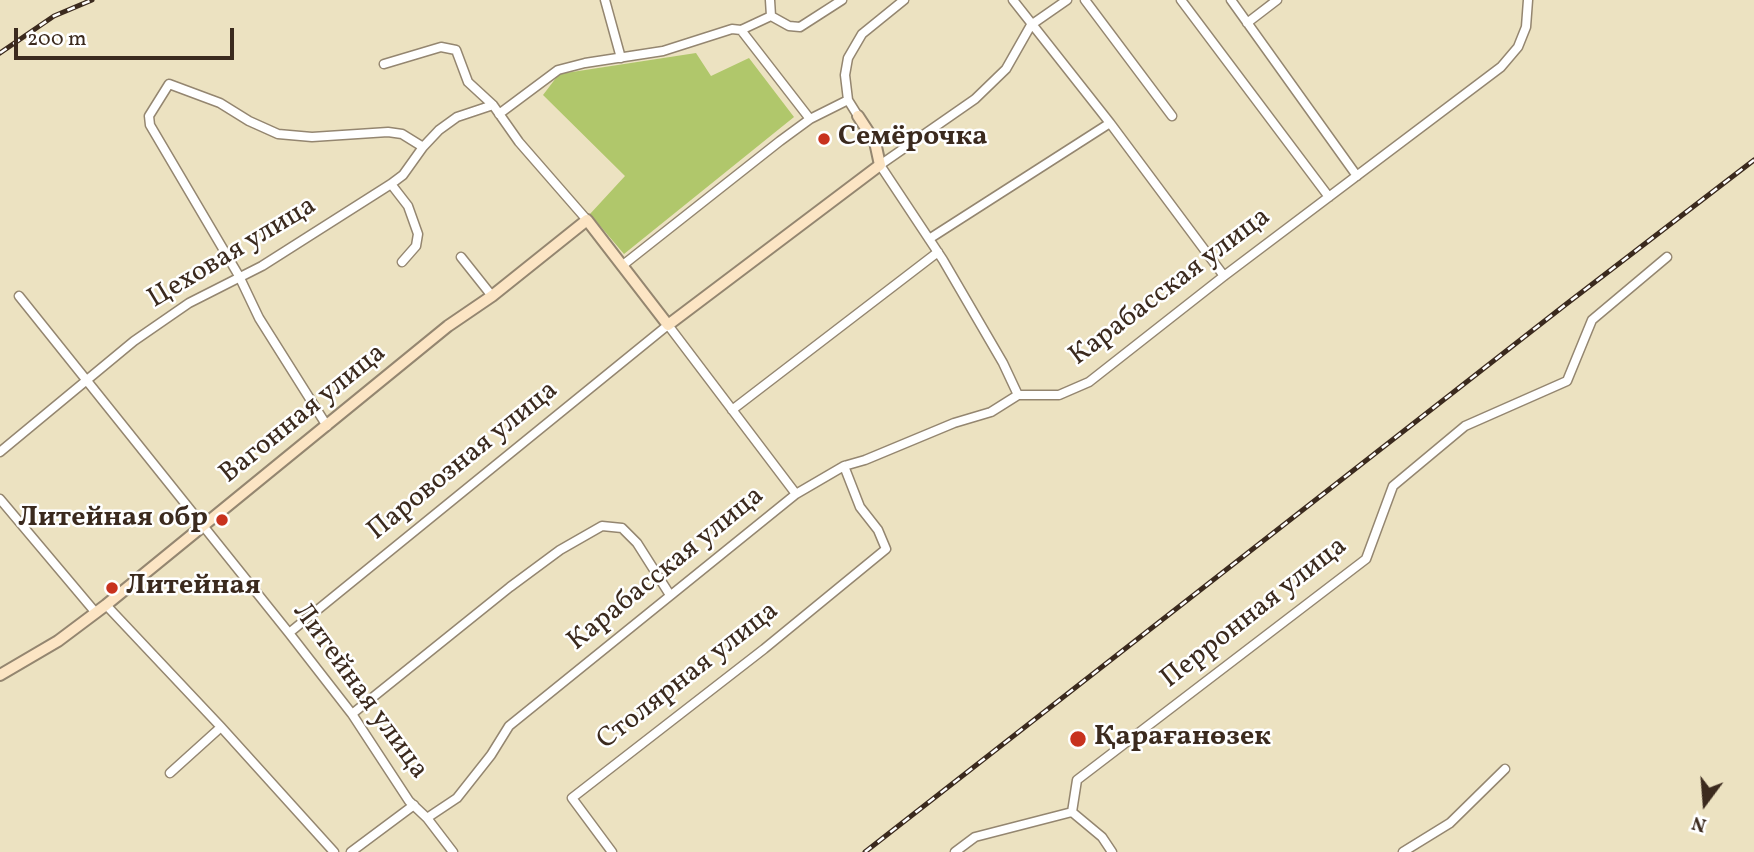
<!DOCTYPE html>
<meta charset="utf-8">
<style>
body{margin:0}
#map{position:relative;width:1754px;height:852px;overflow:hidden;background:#ece2c1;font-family:Vollkorn,serif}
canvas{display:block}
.north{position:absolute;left:1670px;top:768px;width:70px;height:70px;-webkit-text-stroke:5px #fff;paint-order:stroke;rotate:196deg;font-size:19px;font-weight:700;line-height:28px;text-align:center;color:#3b2a1e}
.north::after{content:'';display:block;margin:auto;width:24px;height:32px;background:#3b2a1e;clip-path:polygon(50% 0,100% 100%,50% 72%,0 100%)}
.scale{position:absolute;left:14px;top:28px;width:220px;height:32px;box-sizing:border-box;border:4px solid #3b2a1e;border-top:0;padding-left:9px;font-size:21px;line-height:24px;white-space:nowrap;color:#3b2a1e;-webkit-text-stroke:5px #fff;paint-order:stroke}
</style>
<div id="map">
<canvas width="1754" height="852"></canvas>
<div class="north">N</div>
<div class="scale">200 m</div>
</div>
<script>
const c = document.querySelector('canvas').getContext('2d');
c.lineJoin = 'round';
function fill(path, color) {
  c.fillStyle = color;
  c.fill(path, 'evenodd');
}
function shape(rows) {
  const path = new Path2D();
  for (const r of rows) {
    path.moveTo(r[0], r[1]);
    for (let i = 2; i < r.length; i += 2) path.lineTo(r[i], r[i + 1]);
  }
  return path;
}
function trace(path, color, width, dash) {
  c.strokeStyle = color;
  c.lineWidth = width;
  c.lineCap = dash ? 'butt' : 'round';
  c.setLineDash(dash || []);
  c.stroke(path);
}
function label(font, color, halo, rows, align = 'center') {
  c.font = font + ' Vollkorn,serif';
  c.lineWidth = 5;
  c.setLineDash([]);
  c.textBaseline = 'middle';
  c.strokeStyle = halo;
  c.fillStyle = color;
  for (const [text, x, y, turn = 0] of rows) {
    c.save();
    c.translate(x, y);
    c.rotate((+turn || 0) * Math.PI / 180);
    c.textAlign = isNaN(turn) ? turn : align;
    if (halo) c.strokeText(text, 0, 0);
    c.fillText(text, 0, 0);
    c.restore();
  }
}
fill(shape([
 [696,53,711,76,749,58,794,117,624,254,590,214,625,176,543,95,559,74]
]), '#b0c76b');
const street = shape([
 [605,0,621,58],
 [1013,0,1110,123,1224,276],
 [1085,0,1172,116],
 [1181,0,1329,197],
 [1231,0,1357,176],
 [771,16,789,26,800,27,842,0],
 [1247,23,1277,0],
 [741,30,810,119],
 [384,64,441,47,456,50,468,82,493,105,519,142,587,220],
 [499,114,558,70,585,63,663,51,732,29,741,30,771,16,770,0],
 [858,116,848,100,845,75,848,58,862,34,904,0],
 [391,184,408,206,418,234,416,246,402,262],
 [929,239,1110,123],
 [461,257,492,296],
 [623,265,780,141,810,119,848,100],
 [19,296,289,633,352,714,409,801,427,818,453,852],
 [1018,395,1003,363,943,260,880,165,975,99,1006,69,1031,25,1067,0],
 [732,410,938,252],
 [327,426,259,318,239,276,150,125,149,116,169,84,220,103,249,121,278,134,312,137,388,132,402,134,423,147],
 [0,452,134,341,189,303,262,266,391,184,403,175,423,147,439,130,457,117,493,105],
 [0,499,96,613],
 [106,605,221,727,334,852],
 [289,633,668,325,796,494],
 [352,714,510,587,560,550,602,526,622,528,637,543,670,595],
 [170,773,221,727],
 [1072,812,1077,780,1366,559,1393,486,1465,426,1567,381,1592,320,1667,257],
 [1072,812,1102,837,1112,852],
 [427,818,457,798,491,755,509,726,796,494,844,466,865,460,954,423,991,412,1018,395,1059,395,1089,382,1224,276,1501,67,1518,47,1526,27,1528,0],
 [351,852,414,805],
 [612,852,572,798,764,649,886,549,878,530,860,507,844,466],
 [955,852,975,837,1072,812],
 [1403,852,1450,823,1505,769]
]);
const secondary = shape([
 [0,675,58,641,106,605,448,326,492,296,587,220,668,325,880,165,875,142,858,116]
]);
trace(street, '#948670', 11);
trace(secondary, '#948670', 14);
trace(street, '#fff', 8);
trace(secondary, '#fce5c4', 10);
const rail = shape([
 [0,53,54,16,92,0],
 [865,852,1565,305,1754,160]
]);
trace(rail, '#3b2a1e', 5);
trace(rail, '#fff', 2.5, [8]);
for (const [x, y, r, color] of [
 [824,139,7,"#c8321e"],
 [222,520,7,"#c8321e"],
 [112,588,7,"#c8321e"],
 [1078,739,9,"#c8321e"]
]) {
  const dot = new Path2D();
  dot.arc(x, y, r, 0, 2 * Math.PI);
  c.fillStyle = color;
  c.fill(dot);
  trace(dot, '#fff', 2.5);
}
label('bold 28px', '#3b2a1e', '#fff', [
 ["Семёрочка",838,139],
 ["Литейная обр",208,520,"right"],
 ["Литейная",126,588],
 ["Қарағанөзек",1094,739]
], 'left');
label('28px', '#3b2a1e', '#fff', [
 ["Цеховая улица",233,254,-31],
 ["Карабасская улица",1171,288,-37],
 ["Вагонная улица",304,415,-39],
 ["Паровозная улица",464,462,-39],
 ["Карабасская улица",667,570,-39],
 ["Перронная улица",1255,614,-38],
 ["Столярная улица",689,677,-38],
 ["Литейная улица",359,692,54]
]);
</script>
